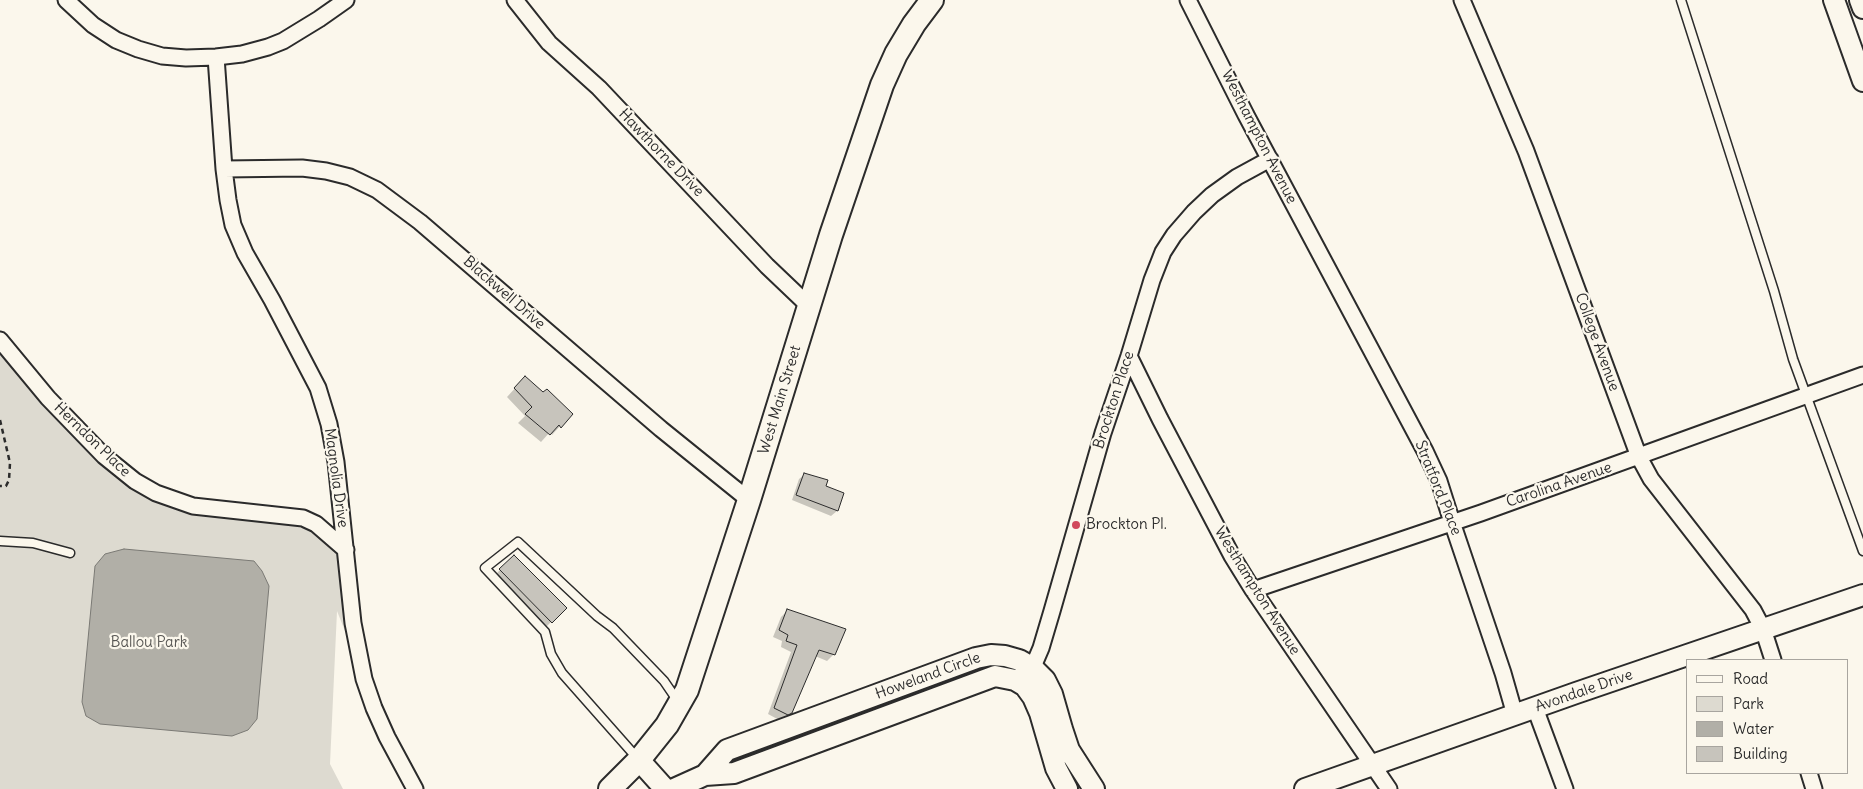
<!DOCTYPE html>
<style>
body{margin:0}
#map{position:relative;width:1863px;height:789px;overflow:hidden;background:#fbf7ec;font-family:Delius,sans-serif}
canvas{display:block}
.legend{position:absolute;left:1686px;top:659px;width:162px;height:115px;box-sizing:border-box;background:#fbf7ec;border:1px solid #a8a59f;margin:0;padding:6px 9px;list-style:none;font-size:15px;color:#2b2b2b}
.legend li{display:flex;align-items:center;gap:10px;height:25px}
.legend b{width:25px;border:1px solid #a8a59f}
</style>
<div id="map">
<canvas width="1863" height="789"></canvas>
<ul class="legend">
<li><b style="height:6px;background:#fbf7ec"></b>Road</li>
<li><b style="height:14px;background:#dddad0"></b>Park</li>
<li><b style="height:14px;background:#b1afa7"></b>Water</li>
<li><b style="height:14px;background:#c7c4bc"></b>Building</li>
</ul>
</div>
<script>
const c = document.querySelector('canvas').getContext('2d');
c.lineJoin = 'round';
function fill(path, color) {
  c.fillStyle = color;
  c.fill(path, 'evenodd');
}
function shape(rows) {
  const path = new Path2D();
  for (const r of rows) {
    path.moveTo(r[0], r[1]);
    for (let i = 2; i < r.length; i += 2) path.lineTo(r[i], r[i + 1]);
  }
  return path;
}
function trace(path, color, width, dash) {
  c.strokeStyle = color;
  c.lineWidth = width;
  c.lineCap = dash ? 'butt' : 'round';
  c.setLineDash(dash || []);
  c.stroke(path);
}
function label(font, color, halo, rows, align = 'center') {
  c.font = font + ' Delius,sans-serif';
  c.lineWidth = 4.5;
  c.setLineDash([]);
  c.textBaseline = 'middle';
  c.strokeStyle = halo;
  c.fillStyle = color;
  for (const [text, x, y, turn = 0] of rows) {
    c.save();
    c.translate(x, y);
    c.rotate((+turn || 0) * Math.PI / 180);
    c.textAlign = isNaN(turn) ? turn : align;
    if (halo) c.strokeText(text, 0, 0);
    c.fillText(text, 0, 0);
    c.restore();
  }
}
fill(shape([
 [0,339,115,466,170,499,316,524,346,550,353,623,387,737,337,611,330,764,343,789,0,789]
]), '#dddad0');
const water = shape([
 [124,549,254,561,262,571,269,586,257,719,248,730,232,736,100,724,86,716,82,702,95,566,105,554,124,549]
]);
fill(water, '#b1afa7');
trace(water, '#7b7a75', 1);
fill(shape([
 [517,386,543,394,571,414,552,435,550,432,541,442,518,423,525,416,507,397],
 [805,474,824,487,843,494,837,511,831,516,792,500,799,479],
 [514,556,565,608,543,630,492,578],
 [787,611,834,654,827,661,815,656,791,712,781,721,768,714,791,652,781,647,782,641,773,637,781,617]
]), '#0003');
const building = shape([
 [525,376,543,392,547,389,573,414,561,428,559,425,550,435,525,414,532,407,514,388,525,376],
 [804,473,828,480,826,486,844,493,838,511,796,495,804,473],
 [514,555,567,608,552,623,499,569,514,555],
 [787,609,846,629,835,655,819,650,792,713,788,715,774,708,797,645,786,641,788,635,779,630,787,609]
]);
fill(building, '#c7c4bc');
trace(building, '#2b2b2b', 1);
const service = shape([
 [1681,0,1774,291,1793,359,1863,551],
 [0,541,33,543,70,553],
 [638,759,562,673,551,654,545,632,485,568,518,542,597,616,613,628,664,681,677,700]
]);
const minor = shape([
 [66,0,93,25,116,40,138,49,162,56,186,58,216,57,242,54,268,47,283,41,319,19,346,0],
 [515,0,549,43,599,88,767,266,809,306],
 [1188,0,1246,115,1425,451,1439,481,1452,522,1503,673,1515,715],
 [1462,0,1526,151,1639,457,1651,479,1753,610,1763,629,1773,660],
 [216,57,224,169,228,200,233,225,245,253,272,300,318,388,329,424,336,462,353,623,364,679,374,708,387,737,415,789],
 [224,169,302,168,326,171,350,177,377,190,420,222,661,429,749,500],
 [0,340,48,398,104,456,135,481,156,493,193,506,303,518,316,524,346,550],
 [1129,356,1160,419,1232,556,1253,590,1389,789],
 [1253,590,1481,513,1863,375],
 [1029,676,1041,648,1052,611,1103,433,1129,356,1152,280,1163,252,1174,235,1194,212,1212,195,1237,177,1270,159],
 [1535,708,1565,789],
 [1809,773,1814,789]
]);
const tertiary = shape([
 [1834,0,1863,81],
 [1860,0,1863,8],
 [639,760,665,789],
 [705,775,727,750,976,658,991,655,1005,656,1019,660,1033,668,1045,680,1052,694,1062,729,1069,750,1094,789],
 [674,789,705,775,734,773,995,676,1015,680,1025,686,1033,697,1040,713,1056,768,1067,789],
 [1305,789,1576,693,1863,595]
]);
const secondary = shape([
 [610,789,639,760,667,725,687,690,749,500,831,235,882,85,896,54,914,24,932,0]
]);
trace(service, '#2b2b2b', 11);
trace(minor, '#2b2b2b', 19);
trace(tertiary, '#2b2b2b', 24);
trace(secondary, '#2b2b2b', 26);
trace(shape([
 [0,420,10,463,9,480,6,486,0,486]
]), '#2b2b2b', 2.5, [5, 4]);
trace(service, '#fbf7ec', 8);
trace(minor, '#fbf7ec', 15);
trace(tertiary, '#fbf7ec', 20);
trace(secondary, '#fbf7ec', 22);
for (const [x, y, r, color] of [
 [1076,525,5,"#d1495b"]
]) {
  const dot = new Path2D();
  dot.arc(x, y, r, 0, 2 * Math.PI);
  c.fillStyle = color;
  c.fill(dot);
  trace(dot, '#fbf7ec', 2);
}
label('15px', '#2b2b2b', '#fbf7ec', [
 ["Westhampton Avenue",1259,137,63],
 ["Hawthorne Drive",661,153,46],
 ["Blackwell Drive",504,293,41],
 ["College Avenue",1597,342,70],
 ["West Main Street",780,400,-73],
 ["Brockton Place",1114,400,-72],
 ["Herndon Place",92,440,44],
 ["Magnolia Drive",336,478,82],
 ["Carolina Avenue",1559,485,-19],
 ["Stratford Place",1438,488,68],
 ["Westhampton Avenue",1257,591,58],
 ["Howeland Circle",928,676,-20],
 ["Avondale Drive",1584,691,-19]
]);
label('15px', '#2b2b2b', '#fbf7ec', [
 ["Brockton Pl.",1086,525]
], 'left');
label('15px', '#585754', '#fbf7ec', [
 ["Ballou Park",149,643]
]);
</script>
